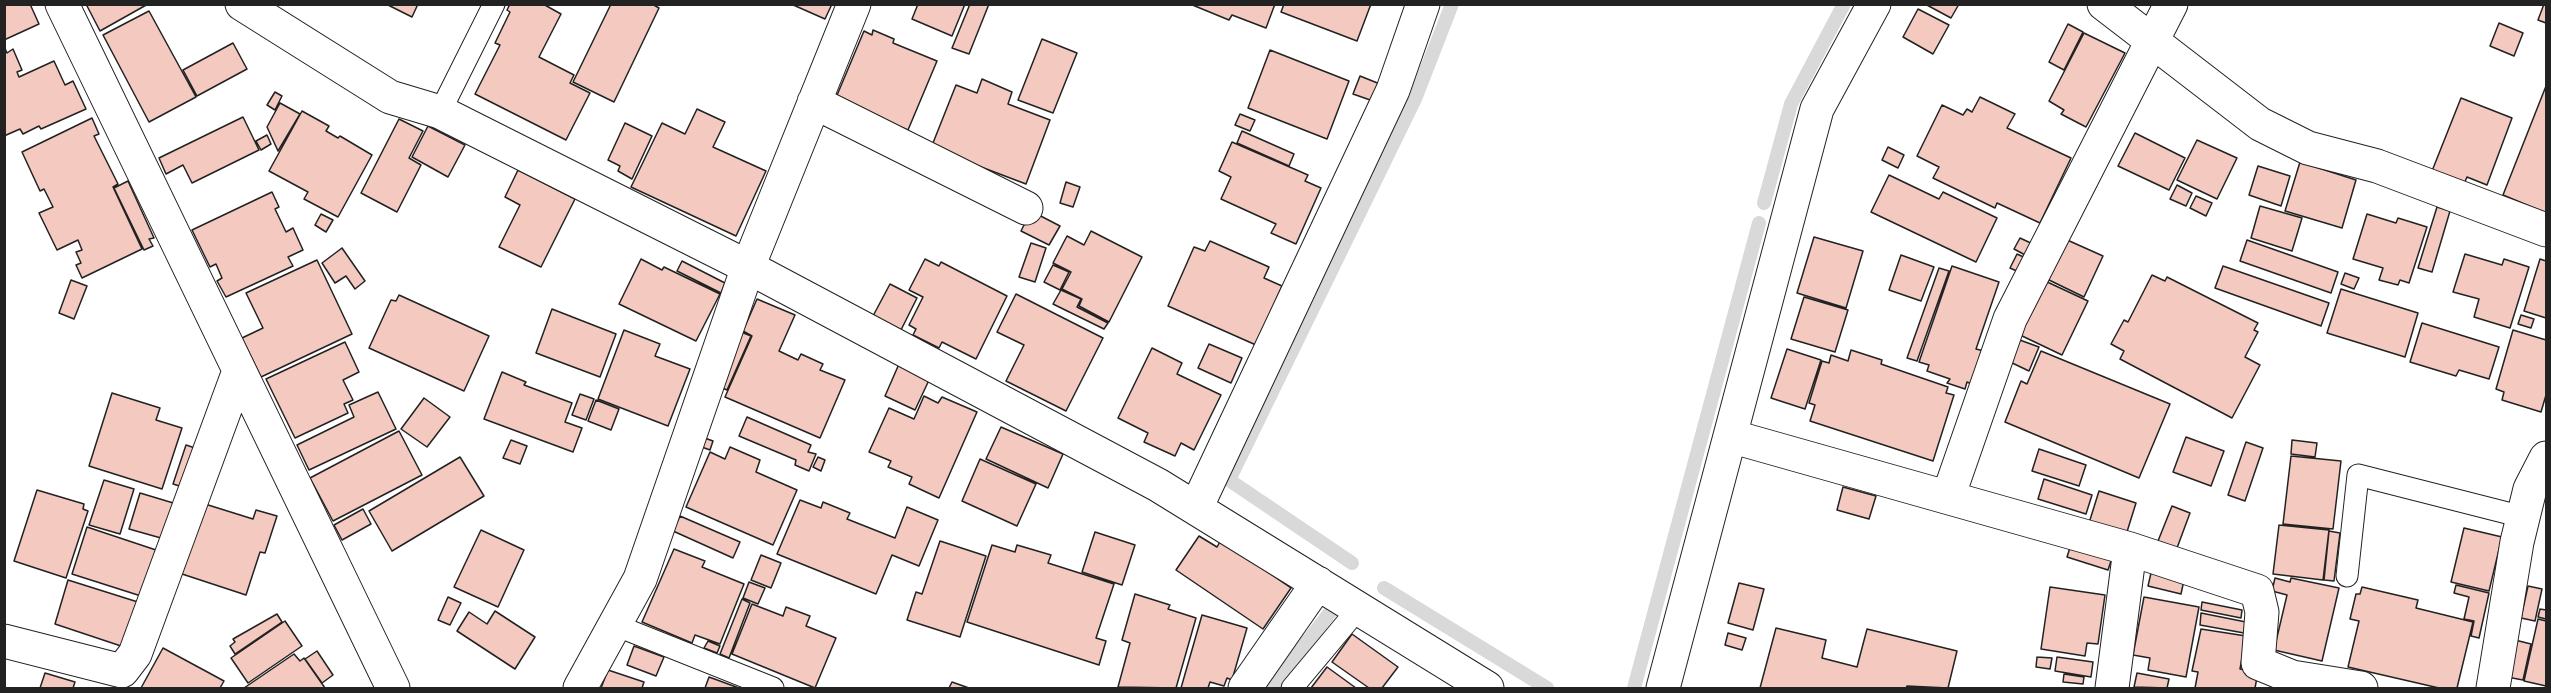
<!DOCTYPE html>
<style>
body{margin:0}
#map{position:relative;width:2551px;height:693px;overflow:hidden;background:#fff;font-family:"Titillium Web",sans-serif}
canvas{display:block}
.frame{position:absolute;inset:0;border:6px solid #222;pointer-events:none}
</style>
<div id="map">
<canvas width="2551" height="693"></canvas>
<div class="frame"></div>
</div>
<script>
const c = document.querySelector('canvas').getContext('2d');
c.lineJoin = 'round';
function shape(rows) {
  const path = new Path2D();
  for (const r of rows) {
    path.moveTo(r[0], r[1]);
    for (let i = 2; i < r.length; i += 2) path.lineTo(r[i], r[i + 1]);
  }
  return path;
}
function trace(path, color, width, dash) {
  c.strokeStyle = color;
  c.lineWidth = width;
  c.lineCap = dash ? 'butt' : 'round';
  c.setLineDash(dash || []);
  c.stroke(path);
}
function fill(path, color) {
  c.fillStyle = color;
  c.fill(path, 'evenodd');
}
trace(shape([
 [1764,203,1791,104,1844,4],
 [1352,563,1229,480,1415,99,1452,4],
 [1384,588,1547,688],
 [1271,688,1332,610],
 [1634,688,1759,223]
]), '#d9d9d9', 14);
const building = shape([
 [4,4,30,4,39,24,4,40,4,4],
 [86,4,148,4,100,31,86,4],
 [386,4,418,4,412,17,386,4],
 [510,4,543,4,561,14,539,57,574,75,570,83,590,93,566,140,475,94,500,45,495,43,510,12,507,10,510,4],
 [611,4,652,4,659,8,614,102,573,82,611,4],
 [791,4,832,4,825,19,791,4],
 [918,4,965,4,952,36,912,19,918,4],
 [970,4,989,4,969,54,952,48,970,4],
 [1190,4,1275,4,1266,28,1232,15,1229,20,1190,4],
 [1284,4,1371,4,1357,41,1281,12,1284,4],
 [1925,4,1959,4,1951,18,1925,4],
 [2544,4,2546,4,2546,23,2538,20,2544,4],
 [1918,9,1949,25,1933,54,1903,37,1918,9],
 [149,11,196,97,149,122,103,35,149,11],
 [2499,23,2523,33,2514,56,2490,46,2499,23],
 [2068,24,2083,32,2064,70,2049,62,2068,24],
 [873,30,894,39,893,43,937,61,908,130,835,100,864,31,872,35,873,30],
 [2084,33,2125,53,2086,127,2061,114,2064,110,2049,101,2084,33],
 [1042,39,1077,53,1053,113,1018,100,1042,39],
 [233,43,247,69,197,96,183,70,233,43],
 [4,46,7,53,13,49,22,70,17,72,19,77,54,61,65,85,73,81,86,109,41,129,39,126,23,134,20,129,4,136,4,46],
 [1270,50,1349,81,1327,139,1248,108,1270,50],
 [1360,76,1380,84,1373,101,1353,94,1360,76],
 [982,79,1012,92,1008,104,1050,120,1026,184,931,148,956,85,977,93,982,79],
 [2546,86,2546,213,2503,195,2546,86],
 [275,92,282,96,275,110,267,105,275,92],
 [1980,97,2015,114,2007,128,2071,158,2040,223,1997,203,1995,208,1933,178,1939,167,1917,156,1942,105,1963,115,1967,109,1972,112,1980,97],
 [2461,98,2512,118,2487,185,2467,177,2464,184,2432,171,2461,98],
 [280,103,300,114,278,151,267,127,280,103],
 [697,109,725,122,713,147,766,171,736,236,631,187,662,123,685,134,697,109],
 [302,111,329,126,326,131,338,138,340,136,372,155,338,217,304,199,308,192,269,171,302,111],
 [1240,114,1255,120,1250,131,1235,125,1240,114],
 [243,117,259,150,192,183,183,165,166,174,159,158,243,117],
 [92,118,99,134,94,136,118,184,113,187,142,249,82,278,76,265,81,263,76,252,82,250,78,240,57,250,39,213,53,207,44,189,40,191,22,152,92,118],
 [399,119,423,131,409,158,421,165,397,212,361,193,399,119],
 [625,123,652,136,632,179,618,171,620,166,608,160,625,123],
 [428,126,465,145,448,177,412,157,428,126],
 [1242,131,1294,154,1289,166,1237,143,1242,131],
 [2135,133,2185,158,2169,190,2118,166,2135,133],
 [267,135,271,144,261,150,256,141,267,135],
 [2197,140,2237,158,2217,199,2177,180,2197,140],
 [1232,142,1308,175,1305,181,1321,188,1296,244,1271,233,1276,224,1221,199,1231,177,1219,171,1232,142],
 [1888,147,1904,155,1898,168,1882,160,1888,147],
 [2300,162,2356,180,2342,228,2285,211,2300,162],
 [2258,166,2290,176,2281,206,2249,195,2258,166],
 [518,170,575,199,541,267,499,247,520,205,505,197,518,170],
 [1889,175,1939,199,1943,192,1997,218,1976,262,1871,212,1889,175],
 [128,181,154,238,149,239,153,246,144,250,114,188,128,181],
 [1066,182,1080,187,1073,207,1060,203,1066,182],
 [2177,185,2192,193,2186,206,2170,199,2177,185],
 [272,192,279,207,275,209,286,232,293,228,303,250,288,257,293,266,226,297,217,281,222,278,216,264,210,267,192,230,272,192],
 [2196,196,2212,203,2206,216,2190,208,2196,196],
 [2260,206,2302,218,2292,251,2251,238,2260,206],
 [2437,207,2450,211,2432,272,2418,268,2437,207],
 [1031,211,1060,226,1049,245,1021,231,1031,211],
 [321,214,333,220,326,232,315,225,321,214],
 [2367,214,2396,223,2398,218,2427,227,2409,283,2400,280,2398,285,2379,280,2383,268,2353,259,2367,214],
 [1091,231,1142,257,1109,322,1079,306,1082,299,1062,289,1071,272,1053,263,1067,236,1084,245,1091,231],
 [1814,237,1863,251,1846,308,1797,293,1814,237],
 [2020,238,2035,245,2029,257,2014,249,2020,238],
 [2065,239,2103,256,2084,297,2047,279,2065,239],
 [2247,240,2338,272,2331,293,2240,261,2247,240],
 [1210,241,1269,267,1264,278,1282,286,1256,345,1168,306,1194,247,1205,251,1210,241],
 [1031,243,1046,248,1035,282,1019,277,1031,243],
 [342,248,365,281,355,289,346,276,335,283,322,263,342,248],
 [2017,254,2028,259,2021,273,2010,268,2017,254],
 [2465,254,2502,265,2504,259,2529,267,2510,328,2474,317,2479,299,2453,292,2465,254],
 [1901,255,1934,267,1921,301,1889,290,1901,255],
 [641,259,662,270,664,267,720,294,696,341,619,304,641,259],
 [925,259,939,266,941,262,1007,296,976,359,942,342,939,348,913,335,916,329,909,325,923,297,909,290,925,259],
 [2540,259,2546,261,2546,318,2524,311,2540,259],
 [317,260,352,334,261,377,242,338,263,328,246,293,317,260],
 [682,261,725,283,721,293,677,271,682,261],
 [1053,265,1069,272,1060,290,1044,282,1053,265],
 [1952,266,1999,282,1976,349,1984,351,1972,384,1967,382,1965,389,1947,383,1950,379,1927,371,1929,365,1919,362,1952,266],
 [2223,266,2329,303,2321,326,2215,288,2223,266],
 [1939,268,1949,271,1917,361,1907,358,1939,268],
 [2345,273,2359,278,2354,289,2341,284,2345,273],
 [2152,275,2165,281,2167,277,2258,323,2254,330,2258,332,2245,357,2260,365,2232,418,2120,359,2124,351,2111,344,2124,320,2128,322,2152,275],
 [71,280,87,286,74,319,59,313,71,280],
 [2043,280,2088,301,2062,355,2018,334,2043,280],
 [890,284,917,298,901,330,873,316,890,284],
 [2341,289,2418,313,2405,357,2327,333,2341,289],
 [1061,290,1081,299,1077,307,1108,323,1104,329,1053,304,1061,290],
 [1016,294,1103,338,1066,411,1006,381,1024,345,997,332,1016,294],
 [399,295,489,336,464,391,369,348,391,300,396,301,399,295],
 [1804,297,1848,310,1835,352,1791,339,1804,297],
 [757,299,795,315,779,351,798,360,801,354,823,364,820,370,845,380,820,438,725,397,752,336,743,331,757,299],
 [552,309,616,334,600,377,536,353,552,309],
 [2521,315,2534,319,2531,328,2518,324,2521,315],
 [2422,323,2499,347,2489,379,2459,370,2456,376,2410,362,2422,323],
 [624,330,660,344,655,356,690,369,668,426,598,399,624,330],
 [2513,330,2546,340,2546,395,2541,412,2502,400,2504,392,2496,389,2513,330],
 [741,332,751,336,727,390,718,386,741,332],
 [2017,339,2039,347,2029,371,2008,361,2017,339],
 [345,342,359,372,343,380,353,400,344,404,348,413,295,438,266,379,345,342],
 [1209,344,1242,358,1231,383,1198,368,1209,344],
 [1152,348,1182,363,1177,374,1221,395,1194,450,1181,443,1175,456,1144,442,1148,433,1118,418,1152,348],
 [1787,349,1821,360,1805,409,1771,398,1787,349],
 [1851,350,1882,360,1881,364,1948,387,1946,393,1954,395,1933,461,1810,421,1815,405,1809,403,1822,361,1829,363,1831,355,1848,361,1851,350],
 [2041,351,2170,404,2139,478,2005,422,2021,381,2027,384,2041,351],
 [899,364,930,378,915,410,885,396,899,364],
 [502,372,526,382,524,385,572,403,565,422,582,428,573,452,484,419,502,372],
 [378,392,396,429,309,470,297,445,354,417,349,405,378,392],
 [112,393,160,408,156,420,182,428,162,489,89,466,112,393],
 [580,394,594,399,586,420,572,415,580,394],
 [924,396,938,403,942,397,977,412,939,498,909,484,912,477,888,467,891,461,869,452,889,408,914,419,924,396],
 [424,398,450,417,427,447,401,429,424,398],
 [596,400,619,409,611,430,588,421,596,400],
 [747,417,811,445,808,452,816,454,809,471,795,465,796,460,739,436,747,417],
 [1001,427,1063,454,1048,488,986,459,1001,427],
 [399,431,422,475,333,521,310,478,399,431],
 [702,437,713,441,710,450,699,446,702,437],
 [2186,437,2224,451,2211,486,2173,472,2186,437],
 [511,440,527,446,520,464,503,458,511,440],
 [2292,440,2317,443,2315,457,2291,454,2292,440],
 [2246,442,2263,448,2245,501,2228,495,2246,442],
 [186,445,198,449,186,488,173,484,186,445],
 [730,447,760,460,756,472,797,490,773,545,686,507,710,452,725,459,730,447],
 [2039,449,2086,465,2079,486,2032,471,2039,449],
 [2291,456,2341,461,2333,529,2283,524,2291,456],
 [460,457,484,496,392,551,369,511,460,457],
 [818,457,825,460,821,471,813,467,818,457],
 [980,459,1036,484,1017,526,962,501,980,459],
 [2044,479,2092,495,2086,514,2038,499,2044,479],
 [104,480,134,489,120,534,89,525,104,480],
 [1843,487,1876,496,1869,519,1837,510,1843,487],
 [37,490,84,504,83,509,88,511,66,578,14,561,37,490],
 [2099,491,2136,503,2126,535,2089,523,2099,491],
 [140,493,180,505,168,540,129,529,140,493],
 [800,500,821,508,823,502,850,513,847,519,895,538,907,507,938,520,919,566,892,555,876,594,777,554,800,500],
 [205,504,253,519,256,510,277,516,265,553,260,552,246,595,179,573,205,504],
 [2172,506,2190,513,2177,548,2158,541,2172,506],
 [363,509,371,524,342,540,334,525,363,509],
 [680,516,740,542,733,558,673,531,680,516],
 [2279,525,2329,530,2323,580,2273,574,2279,525],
 [87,527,156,550,141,596,72,574,87,527],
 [2464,528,2502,537,2489,591,2451,582,2464,528],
 [481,530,524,550,498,607,454,587,481,530],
 [2329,531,2340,533,2334,581,2324,580,2329,531],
 [1095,532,1135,545,1122,585,1082,572,1095,532],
 [1199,536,1217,547,1221,540,1291,588,1263,629,1176,570,1199,536],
 [940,541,986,556,960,637,907,620,916,592,922,594,940,541],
 [2072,541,2113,555,2108,570,2067,557,2072,541],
 [992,545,1015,552,1017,545,1051,555,1048,563,1114,584,1096,638,1106,641,1099,665,967,622,992,545],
 [674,549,705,561,702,567,744,584,720,644,695,635,692,643,642,622,674,549],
 [761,555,781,563,771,588,751,580,761,555],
 [2151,573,2184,580,2181,594,2148,586,2151,573],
 [2275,578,2290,582,2291,578,2339,588,2322,661,2274,650,2287,595,2272,591,2275,578],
 [68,580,141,603,127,648,55,624,68,580],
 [749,582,765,588,758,604,743,598,749,582],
 [1739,583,1764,589,1753,630,1728,623,1739,583],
 [2456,585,2489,593,2479,638,2471,636,2474,621,2464,619,2469,597,2454,593,2456,585],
 [2528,586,2542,589,2535,621,2521,618,2528,586],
 [2050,587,2105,595,2098,644,2087,643,2085,656,2041,649,2050,587],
 [2362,587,2418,600,2416,608,2473,622,2457,688,2439,688,2348,667,2359,621,2350,619,2356,594,2360,594,2362,587],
 [1135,594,1170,605,1168,609,1196,618,1176,688,1118,687,1130,643,1122,640,1135,594],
 [448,597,461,603,450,625,438,620,448,597],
 [2144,597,2199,607,2186,677,2148,670,2150,658,2133,655,2144,597],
 [742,599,750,603,729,658,720,654,742,599],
 [2202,602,2242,610,2241,618,2201,610,2202,602],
 [752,604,783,616,786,607,810,616,806,626,836,638,815,688,732,654,752,604],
 [2540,609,2546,610,2546,619,2538,617,2540,609],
 [495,611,535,637,515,669,457,631,469,612,487,624,495,611],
 [2201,613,2246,622,2244,633,2200,625,2201,613],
 [277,614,282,622,235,654,230,646,235,642,233,639,277,614],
 [1202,615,1247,628,1232,680,1227,678,1224,686,1210,682,1208,688,1181,688,1202,615],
 [2538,619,2546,621,2546,686,2524,681,2538,619],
 [285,621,302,646,248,683,231,658,285,621],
 [1776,628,1826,640,1822,658,1857,667,1867,629,1957,651,1948,688,1907,686,1906,688,1760,688,1776,628],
 [2201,629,2246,636,2240,669,2258,672,2255,688,2195,688,2198,672,2192,671,2201,629],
 [1728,633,1746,638,1742,650,1725,645,1728,633],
 [1352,634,1398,667,1382,688,1369,688,1332,662,1352,634],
 [2515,640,2531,644,2523,680,2507,677,2515,640],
 [708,641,720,646,717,653,704,648,708,641],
 [634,646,664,657,656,676,627,665,634,646],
 [163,648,224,681,220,688,141,688,163,648],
 [317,651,333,675,322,683,305,659,317,651],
 [294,654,300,661,304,658,325,688,244,688,294,654],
 [2037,657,2052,658,2050,669,2036,667,2037,657],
 [2057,657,2093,662,2091,677,2055,671,2057,657],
 [1327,667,1356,688,1311,688,1327,667],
 [608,670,644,682,642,688,601,688,608,670],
 [45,673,75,682,73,688,40,688,45,673],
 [2137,673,2169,679,2167,688,2134,687,2137,673],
 [2064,674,2084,677,2083,684,2063,682,2064,674],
 [709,677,739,688,705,688,709,677],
 [952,682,969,688,949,688,952,682]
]);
fill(building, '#f3c9c0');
trace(building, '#222', 1.5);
const service = shape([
 [440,112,494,4],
 [2347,576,2358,475,2523,517],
 [615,625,773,688],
 [1292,688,1358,609]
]);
const minor = shape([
 [62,4,393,688],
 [242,4,390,97,440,112,748,267,1158,485,1487,688],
 [2104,4,2260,124,2308,148,2377,166,2546,230],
 [814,102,1026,208],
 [1730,436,2130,549,2257,591,2262,612,2258,663,2292,677,2361,688],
 [1948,497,2010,319,2171,4],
 [1196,508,1393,90,1423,4],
 [4,641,122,671,135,654,239,371],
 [580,688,640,579,748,267,854,4],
 [1245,688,1318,583],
 [1663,688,1817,109,1874,4],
 [2112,688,2130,549],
 [2493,688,2517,542,2530,489,2546,458]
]);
trace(service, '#222', 23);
trace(minor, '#222', 35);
trace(service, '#fff', 21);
trace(minor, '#fff', 33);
</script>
